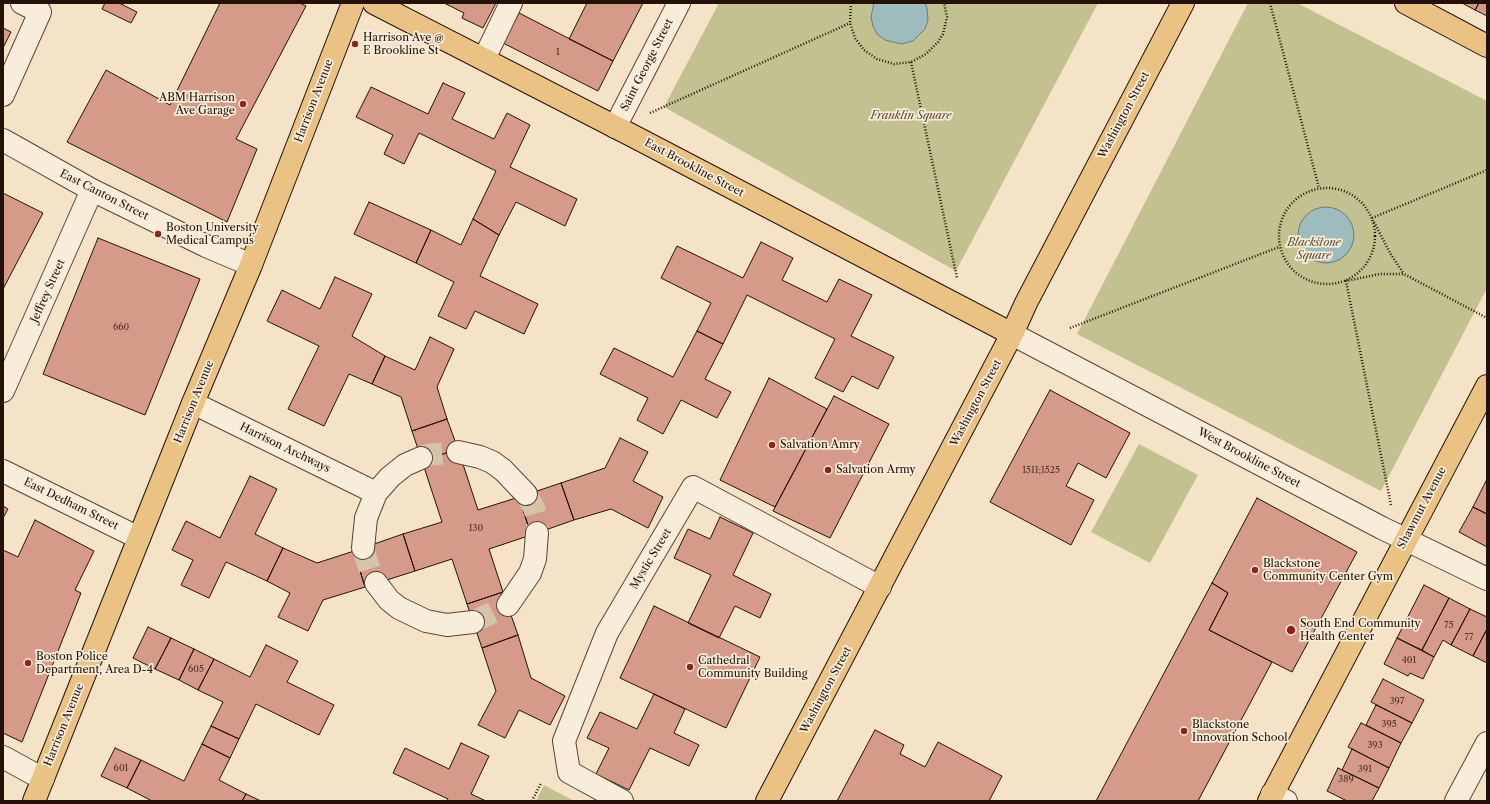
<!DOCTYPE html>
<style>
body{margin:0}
#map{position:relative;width:1490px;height:804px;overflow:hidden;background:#f4e3c6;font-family:"Libre Caslon Text",serif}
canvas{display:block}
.frame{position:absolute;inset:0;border:4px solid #241109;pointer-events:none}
</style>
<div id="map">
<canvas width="1490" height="804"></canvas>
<div class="frame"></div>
</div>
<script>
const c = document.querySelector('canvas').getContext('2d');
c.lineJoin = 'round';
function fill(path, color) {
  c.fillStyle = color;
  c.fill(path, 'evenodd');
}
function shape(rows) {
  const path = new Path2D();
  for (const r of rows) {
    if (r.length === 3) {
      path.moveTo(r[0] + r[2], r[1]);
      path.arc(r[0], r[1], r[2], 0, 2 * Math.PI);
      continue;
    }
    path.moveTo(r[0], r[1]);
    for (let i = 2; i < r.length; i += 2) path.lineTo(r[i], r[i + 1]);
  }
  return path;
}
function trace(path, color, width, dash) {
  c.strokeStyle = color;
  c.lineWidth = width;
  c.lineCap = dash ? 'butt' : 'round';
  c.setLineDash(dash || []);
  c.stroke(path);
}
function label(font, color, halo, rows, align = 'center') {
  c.font = font + ' "Libre Caslon Text",serif';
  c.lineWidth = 3.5;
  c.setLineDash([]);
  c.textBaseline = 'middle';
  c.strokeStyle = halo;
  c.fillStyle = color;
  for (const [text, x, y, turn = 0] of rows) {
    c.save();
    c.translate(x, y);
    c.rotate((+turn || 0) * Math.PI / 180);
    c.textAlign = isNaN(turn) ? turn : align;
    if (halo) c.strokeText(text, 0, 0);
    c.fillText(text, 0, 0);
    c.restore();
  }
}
fill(shape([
 [719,3,1098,3,956,271,664,107],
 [1248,3,1297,3,1487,101,1487,288,1381,491,1077,334],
 [1139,444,1198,475,1150,563,1091,532],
 [544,785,574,801,536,801]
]), '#c4c190');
const water = shape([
 [874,3,925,3,927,8,928,20,925,29,913,41,901,44,885,40,877,34,873,26,871,17,874,3],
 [1326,235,28]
]);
fill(water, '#9ebcbd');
trace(water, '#6d7875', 1);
const building = shape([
 [105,3,119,3,137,12,131,23,102,9,105,3],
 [220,3,300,3,306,6,236,139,257,149,227,222,67,142,106,70,170,105,220,3],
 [444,3,496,3,483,28,462,18,464,13,444,3],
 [587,3,643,3,613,61,569,39,587,3],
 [1462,3,1479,3,1475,10,1462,3],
 [1479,3,1487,3,1487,16,1475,10,1479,3],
 [519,13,613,61,598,91,503,43,519,13],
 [3,28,11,32,3,48,3,28],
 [443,83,465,93,452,119,494,139,507,113,530,125,510,167,577,199,565,226,516,202,499,235,473,219,496,171,419,133,404,164,384,154,393,135,356,117,371,87,428,114,443,83],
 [3,193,43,213,3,289,3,193],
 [369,202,431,230,416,263,354,234,369,202],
 [473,219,499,235,480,276,538,304,524,334,475,311,466,329,438,316,454,282,416,263,431,230,461,245,473,219],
 [98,238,200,279,145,415,43,374,98,238],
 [761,242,793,258,782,280,827,302,839,279,872,295,851,336,894,357,878,389,852,376,843,392,815,378,835,339,747,295,723,344,697,331,711,303,661,278,677,246,743,278,761,242],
 [335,277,372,294,352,336,385,356,372,384,349,374,324,426,288,409,319,346,267,321,282,290,320,309,335,277],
 [697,331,723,344,705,379,731,392,717,418,681,400,663,434,637,420,648,398,600,374,614,348,673,377,697,331],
 [430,337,454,349,437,387,447,419,412,431,401,397,372,384,385,356,415,370,430,337],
 [769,378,827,409,775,507,720,480,769,378],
 [1050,390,1130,433,1106,478,1078,463,1066,486,1094,500,1071,545,990,502,1050,390],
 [834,396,889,424,830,538,773,511,834,396],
 [447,419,458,449,422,461,412,431,447,419],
 [620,438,648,452,633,481,663,497,648,528,611,509,574,520,561,483,605,468,620,438],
 [458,449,478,510,519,497,531,535,489,549,503,592,467,604,452,559,415,571,403,534,442,522,422,461,458,449],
 [250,476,277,489,255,534,283,548,267,581,226,562,209,598,181,585,193,560,172,550,186,521,220,538,250,476],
 [1486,481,1487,481,1487,514,1473,507,1486,481],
 [561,483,574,520,531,535,519,497,561,483],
 [1257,498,1357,552,1292,672,1209,630,1228,593,1212,583,1257,498],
 [3,506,8,509,3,518,3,506],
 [1473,507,1487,514,1487,547,1459,532,1473,507],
 [720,517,753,533,733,575,771,594,760,618,735,606,719,638,688,623,711,575,674,558,688,529,710,539,720,517],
 [35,520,94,551,75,590,81,593,22,742,3,733,3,550,18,557,35,520],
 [403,534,415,571,365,587,354,551,403,534],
 [283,548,317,563,354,551,365,587,323,600,308,631,278,617,290,593,267,581,283,548],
 [1212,583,1228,593,1209,630,1272,662,1198,801,1096,801,1212,583],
 [1424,585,1449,598,1422,650,1397,638,1424,585],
 [503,592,518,635,482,648,467,604,503,592],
 [1449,598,1470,609,1451,645,1443,640,1434,657,1422,650,1449,598],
 [654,606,760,657,726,728,620,678,654,606],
 [1470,609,1487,617,1487,629,1473,656,1451,645,1470,609],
 [148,627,171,638,155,669,133,658,148,627],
 [1487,629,1487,663,1473,656,1487,629],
 [518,635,531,678,565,696,550,725,519,710,505,738,478,725,496,691,482,648,518,635],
 [171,638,194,649,179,680,155,669,171,638],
 [1397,638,1434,657,1423,679,1410,673,1408,676,1384,664,1397,638],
 [266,645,298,661,287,682,334,705,319,735,256,704,239,739,211,726,223,702,198,690,214,659,250,677,266,645],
 [194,649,214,659,198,690,179,680,194,649],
 [1383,679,1424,700,1412,723,1371,702,1383,679],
 [654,694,685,709,674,733,699,745,689,766,650,748,629,790,596,774,609,748,587,738,600,712,637,729,654,694],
 [1376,705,1412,723,1401,743,1366,725,1376,705],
 [1361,723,1401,743,1389,768,1348,747,1361,723],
 [211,726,239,739,230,758,202,744,211,726],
 [875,730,904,745,900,754,925,767,938,742,1002,776,989,801,837,801,875,730],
 [461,743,489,756,471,794,486,801,447,801,448,799,393,773,405,748,449,769,461,743],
 [202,744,230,758,219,780,246,794,242,801,152,801,127,788,141,760,184,781,202,744],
 [115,748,141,760,127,788,101,776,115,748],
 [1352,749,1389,768,1379,788,1342,770,1352,749],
 [1338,768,1379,788,1372,801,1347,801,1327,791,1338,768],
 [246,794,261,801,242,801,246,794]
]);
fill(building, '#d69a89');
trace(building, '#241109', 1);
trace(shape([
 [421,458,427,455,458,452],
 [526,494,534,508,537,519,537,533],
 [363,548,371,574,376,583],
 [473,622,508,605]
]), '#d5c4aa', 22, [22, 11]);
const minor = shape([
 [484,59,511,3],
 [3,95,40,12,22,3],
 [615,127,679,3],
 [3,140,92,190,206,246,251,265],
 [1012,334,1382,528,1487,579],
 [3,391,92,190],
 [193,403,376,493],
 [458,452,480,457,492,462,503,470,526,494],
 [3,471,139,538],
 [363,548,366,518,376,493,390,477,405,465,421,458],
 [376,583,389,600,399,608,426,621,447,625,473,622],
 [508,605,530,573,535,559,537,533],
 [3,757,43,779],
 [1272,794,1286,801],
 [622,801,569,772,564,741,607,633,693,487,880,587],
 [1456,801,1487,743]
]);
const major = shape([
 [374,3,633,136,1012,334],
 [1406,3,1487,46],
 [34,801,193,403,251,265,353,3],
 [767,801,1012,334,1026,303,1183,3],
 [1269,801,1487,386]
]);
trace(minor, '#584638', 24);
trace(major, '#241109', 24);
trace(shape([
 [851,3,850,23,855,38,864,50,877,59,894,64,911,62,926,54,938,42,943,34,947,17,944,3],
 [1270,3,1319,188],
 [911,62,957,278],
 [650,113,850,23],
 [1327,236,48],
 [1372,218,1487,170],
 [1374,222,1390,253,1404,274],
 [1070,328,1279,247],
 [1391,505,1346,281,1380,274,1404,274,1487,318],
 [532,801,541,783]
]), '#241109', 2.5, [1, 2]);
trace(minor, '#f8edda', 22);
trace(major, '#eac283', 22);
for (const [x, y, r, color] of [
 [355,44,4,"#8f2418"],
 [243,104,4,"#8f2418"],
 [158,234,4,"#8f2418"],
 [772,445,4,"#8f2418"],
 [828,470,4,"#8f2418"],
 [1255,570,4,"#8f2418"],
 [1291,630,5,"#8f2418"],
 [28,663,4,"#8f2418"],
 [690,667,4,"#8f2418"],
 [1184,731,4,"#8f2418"]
]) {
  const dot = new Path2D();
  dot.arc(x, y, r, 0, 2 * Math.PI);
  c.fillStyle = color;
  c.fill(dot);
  trace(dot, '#f8edda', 1.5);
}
label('9px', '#503329', null, [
 ["1",558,52],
 ["660",121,327],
 ["1511;1525",1041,470],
 ["130",476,528],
 ["75",1449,625],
 ["77",1469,637],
 ["401",1409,660],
 ["605",196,669],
 ["397",1397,701],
 ["395",1389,724],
 ["393",1375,745],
 ["601",121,768],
 ["391",1365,769],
 ["389",1346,779]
]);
label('11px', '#241109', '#f8edda', [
 ["Harrison Ave @",363,38],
 ["E Brookline St",363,51],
 ["ABM Harrison",235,98,"right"],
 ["Ave Garage",235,111,"right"],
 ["Boston University",166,228],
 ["Medical Campus",166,241],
 ["Salvation Amry",780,445],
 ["Salvation Army",836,470],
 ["Blackstone",1263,564],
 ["Community Center Gym",1263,577],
 ["South End Community",1300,624],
 ["Health Center",1300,637],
 ["Boston Police",36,657],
 ["Department, Area D-4",36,670],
 ["Cathedral",698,661],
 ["Community Building",698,674],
 ["Blackstone",1192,725],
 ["Innovation School",1192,738]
], 'left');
label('11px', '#241109', '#f8edda', [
 ["Saint George Street",647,65,-63],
 ["Harrison Avenue",314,101,-69],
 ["Washington Street",1124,115,-62],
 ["East Brookline Street",694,168,28],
 ["East Canton Street",104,195,27],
 ["Jeffrey Street",48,291,-66],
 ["Harrison Avenue",194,402,-68],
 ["Washington Street",976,403,-62],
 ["Harrison Archways",285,448,26],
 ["West Brookline Street",1249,458,28],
 ["East Dedham Street",71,504,26],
 ["Shawmut Avenue",1422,508,-62],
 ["Mystic Street",651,559,-59],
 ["Washington Street",826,690,-62],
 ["Harrison Avenue",64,725,-68]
]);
label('italic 11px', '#5c4f38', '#f8edda', [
 ["Franklin Square",911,116],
 ["Blackstone",1314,243],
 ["Square",1314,256]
]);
</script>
